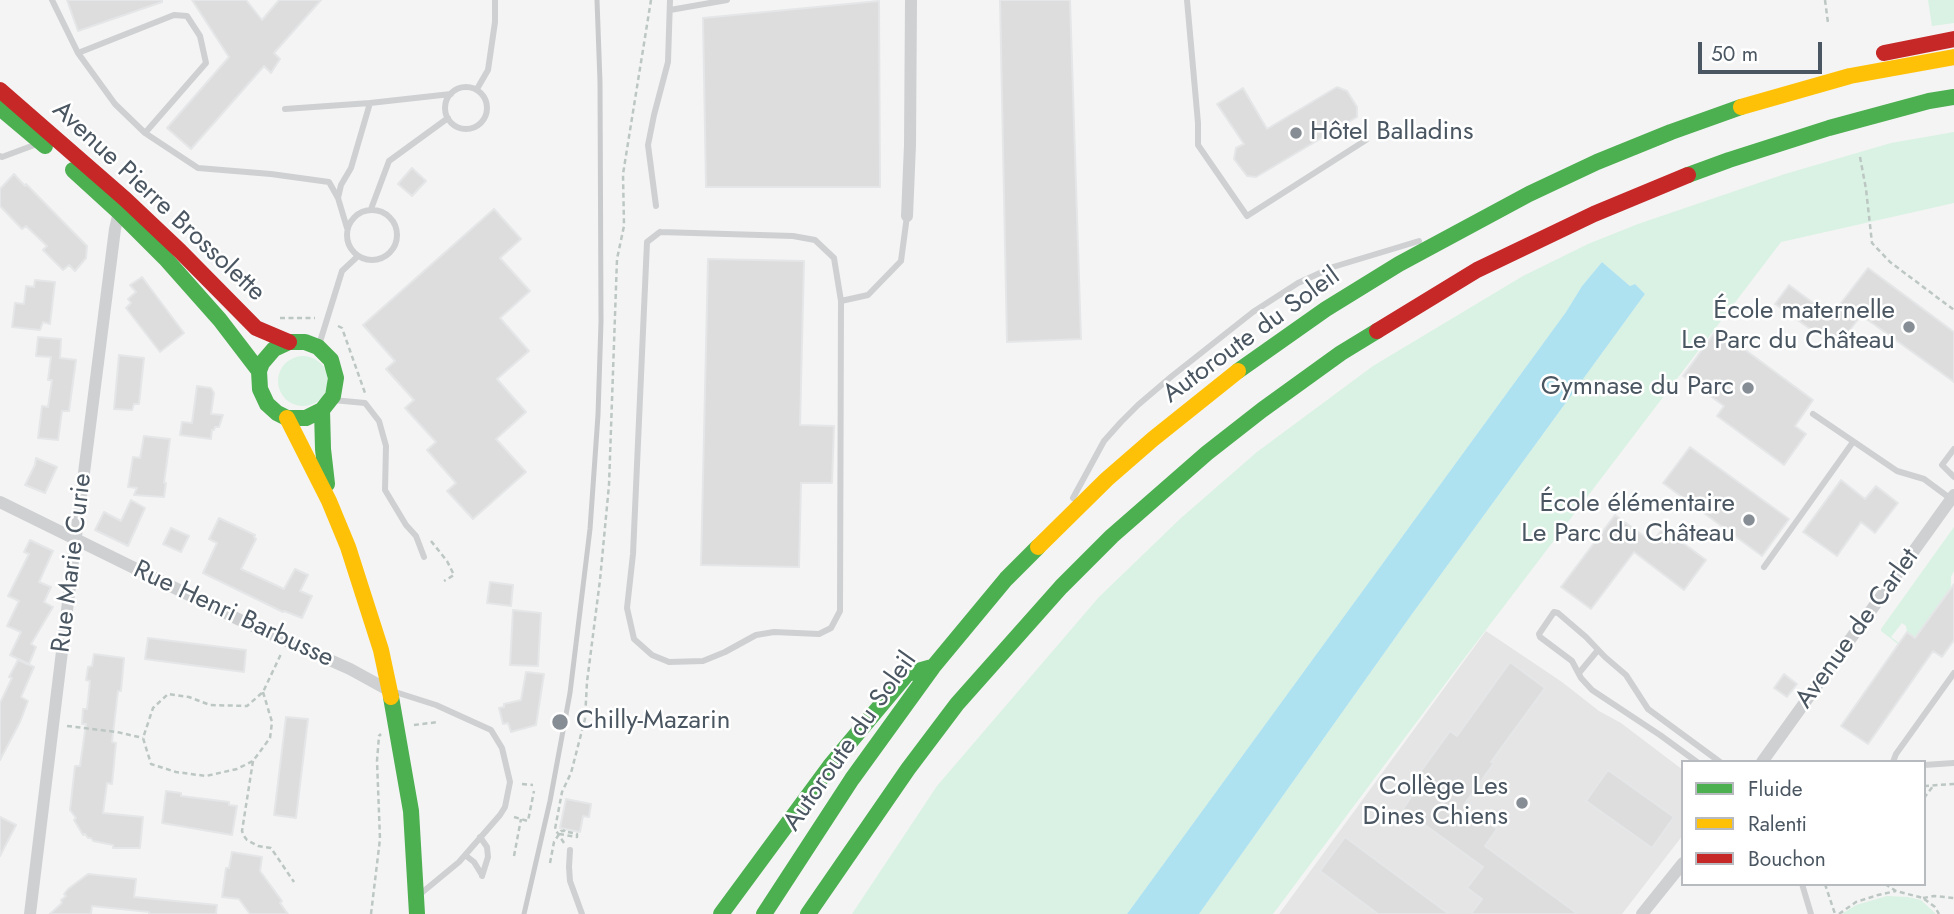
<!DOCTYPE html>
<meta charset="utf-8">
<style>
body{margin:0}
#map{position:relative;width:1954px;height:914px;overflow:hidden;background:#f4f4f4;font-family:Jost,sans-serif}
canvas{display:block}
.legend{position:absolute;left:1681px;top:760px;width:245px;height:126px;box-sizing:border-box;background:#fff;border:2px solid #b7bbc0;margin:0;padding:9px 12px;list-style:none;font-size:21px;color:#4a5661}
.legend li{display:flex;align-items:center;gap:14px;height:35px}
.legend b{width:35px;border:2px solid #b7bbc0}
.scale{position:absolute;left:1698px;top:42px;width:124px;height:32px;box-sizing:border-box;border:4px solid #4a5661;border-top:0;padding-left:9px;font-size:21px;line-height:24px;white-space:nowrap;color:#4a5661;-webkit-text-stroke:5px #fff;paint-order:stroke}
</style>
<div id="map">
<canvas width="1954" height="914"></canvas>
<ul class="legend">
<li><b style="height:9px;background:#4caf50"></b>Fluide</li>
<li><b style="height:9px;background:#ffc107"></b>Ralenti</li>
<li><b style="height:9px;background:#c62828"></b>Bouchon</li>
</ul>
<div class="scale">50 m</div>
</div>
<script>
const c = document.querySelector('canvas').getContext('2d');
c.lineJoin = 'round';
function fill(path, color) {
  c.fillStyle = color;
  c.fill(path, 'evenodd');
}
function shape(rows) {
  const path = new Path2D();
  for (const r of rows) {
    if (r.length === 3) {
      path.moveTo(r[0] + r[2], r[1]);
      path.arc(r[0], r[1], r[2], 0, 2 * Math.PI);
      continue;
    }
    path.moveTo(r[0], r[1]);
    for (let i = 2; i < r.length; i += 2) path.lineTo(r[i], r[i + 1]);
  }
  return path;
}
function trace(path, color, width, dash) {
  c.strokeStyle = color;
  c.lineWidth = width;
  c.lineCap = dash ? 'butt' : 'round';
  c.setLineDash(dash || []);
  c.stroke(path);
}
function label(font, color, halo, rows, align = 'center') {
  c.font = font + ' Jost,sans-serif';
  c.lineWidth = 5;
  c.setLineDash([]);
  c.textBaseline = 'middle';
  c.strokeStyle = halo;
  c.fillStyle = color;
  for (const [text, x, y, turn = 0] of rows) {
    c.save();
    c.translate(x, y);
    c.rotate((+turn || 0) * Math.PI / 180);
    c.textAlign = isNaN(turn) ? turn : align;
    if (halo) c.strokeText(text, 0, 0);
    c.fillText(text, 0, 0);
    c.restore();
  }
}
fill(shape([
 [1486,631,1562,682,1599,711,1621,723,1683,770,1683,835,1622,914,1279,914]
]), '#e6e5e6');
fill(shape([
 [1928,0,1954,0,1954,23,1932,26],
 [1954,132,1954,203,1781,242,1463,660,1273,914,1199,914,1412,614,1645,294,1635,284,1630,286,1602,262,1582,286,1566,312,1127,914,852,914,937,786,1099,597,1181,518,1257,452,1373,366,1523,276,1588,244,1638,224,1785,174,1891,143],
 [303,381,25],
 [1954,527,1954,571,1951,577,1951,588,1915,638,1907,632,1906,626,1902,623,1891,637,1899,643,1898,644,1881,631,1881,629],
 [1887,896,1908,897,1921,900,1936,914,1842,914,1856,905]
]), '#d9f2e3');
fill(shape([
 [1602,262,1630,286,1635,284,1645,294,1412,614,1199,914,1127,914,1566,312,1582,286]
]), '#aee2f0');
const building = shape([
 [67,0,162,0,162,2,78,31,67,0],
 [192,0,246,0,262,20,279,0,321,0,274,53,280,59,271,73,264,66,191,149,167,128,229,57,192,0],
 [1000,0,1070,0,1081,339,1007,342,1000,0],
 [879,1,880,187,706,187,703,18,879,1],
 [1337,87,1347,91,1357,107,1357,117,1256,177,1247,176,1234,159,1236,148,1244,144,1217,104,1243,88,1267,129,1337,87],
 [412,168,426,181,412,196,398,184,412,168],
 [14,174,25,186,26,184,87,246,86,258,75,271,69,265,63,270,43,250,47,246,26,226,22,229,0,206,0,189,14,174],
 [494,209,521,239,500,258,530,291,500,318,529,351,497,379,526,412,496,439,526,472,473,519,447,491,456,483,427,450,436,442,405,408,414,400,386,369,395,361,363,325,494,209],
 [708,259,804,261,800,425,834,426,832,483,801,483,799,567,701,565,708,259],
 [1868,268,1954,332,1954,382,1861,315,1837,348,1775,304,1789,285,1831,316,1868,268],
 [142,277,184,333,160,352,126,308,131,303,128,299,136,292,130,285,142,277],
 [35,280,55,282,50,324,43,322,40,330,12,327,15,303,24,304,26,286,34,287,35,280],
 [1717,329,1813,400,1795,426,1806,434,1784,465,1717,416,1724,406,1683,376,1717,329],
 [38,337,61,339,60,358,76,360,69,411,62,411,58,440,38,438,42,406,48,407,52,380,48,380,51,357,36,356,38,337],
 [119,355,144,358,139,404,134,404,132,410,114,409,119,355],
 [197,386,211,388,214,393,211,414,223,415,219,427,215,427,214,430,212,430,211,439,180,435,182,422,192,423,197,386],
 [144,436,170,439,164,483,166,483,164,497,134,495,137,488,128,487,133,457,140,458,144,436],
 [1690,447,1789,519,1762,556,1663,483,1690,447],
 [36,458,57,467,45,493,25,485,35,465,36,458],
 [1841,480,1865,499,1876,486,1898,503,1875,533,1861,522,1837,556,1803,532,1841,480],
 [131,500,145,508,128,546,95,530,104,512,121,521,131,500],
 [1615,515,1652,542,1663,528,1706,560,1684,590,1634,552,1591,609,1561,587,1615,515],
 [219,518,255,535,254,537,256,539,241,569,284,589,295,569,308,575,300,591,312,596,302,618,284,611,283,612,203,573,217,543,209,539,219,518],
 [171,528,189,536,181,552,163,544,171,528],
 [30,540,53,551,39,582,51,587,44,602,53,607,31,644,36,647,29,664,10,655,21,632,7,626,19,601,8,596,29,554,24,552,30,540],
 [490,582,513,585,511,606,487,603,490,582],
 [1954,584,1954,640,1942,657,1933,651,1868,744,1841,726,1907,632,1915,638,1954,584],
 [513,610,541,613,538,666,510,665,513,610],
 [148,638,246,650,244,672,145,659,148,638],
 [94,654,124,658,121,691,118,691,112,742,116,743,112,784,107,783,103,813,143,817,140,848,113,848,113,845,93,841,91,838,88,838,85,834,83,835,74,820,76,818,70,810,75,766,80,766,86,724,82,724,83,709,87,709,90,681,86,680,88,667,92,666,94,654],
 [18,660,34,667,21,697,28,701,20,722,0,760,0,703,12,678,9,677,18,660],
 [1510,662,1545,688,1491,762,1494,763,1464,805,1497,829,1485,846,1578,914,1471,914,1482,899,1467,888,1483,867,1403,809,1413,794,1408,789,1450,731,1457,736,1510,662],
 [526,672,544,674,536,725,511,732,508,723,503,724,499,708,504,707,504,704,521,700,526,672],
 [1784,674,1797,684,1787,697,1774,688,1784,674],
 [286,717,308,719,296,818,274,815,286,717],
 [1608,770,1674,817,1652,848,1586,801,1608,770],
 [166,791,181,793,181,796,229,802,229,805,237,806,232,835,162,823,166,791],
 [566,799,591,804,589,817,583,816,580,832,560,828,566,799],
 [0,817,16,825,0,856,0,817],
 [1345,837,1449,914,1378,914,1320,871,1345,837],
 [232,852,262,857,260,871,282,901,280,903,288,914,250,914,239,899,222,897,226,868,229,868,232,852],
 [88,874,136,879,134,897,217,905,216,914,149,914,149,912,92,906,91,914,50,914,62,903,61,900,66,896,64,894,68,889,88,874]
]);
fill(building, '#ddddde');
trace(building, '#e5e6e7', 2);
trace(shape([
 [1825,0,1828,23],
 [1860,157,1866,189,1872,243,1890,262,1954,310],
 [280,318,315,318],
 [338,326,342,328,365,393],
 [431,541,447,561,454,575,444,581],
 [263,692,272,722,270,738,253,761,237,769,206,776,176,772,151,764,143,738,153,708,168,694,189,697,210,705,247,706,263,692,281,654],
 [414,725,438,722],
 [67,726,117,732,143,738],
 [253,761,242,831,244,836,247,840,258,846,271,848,294,882],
 [522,784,533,785],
 [1924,786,1954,784],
 [1924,798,1933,786],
 [514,817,528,821,534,791],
 [559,834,577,837,577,834,564,831],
 [564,843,555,829,562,792,571,773,585,719,587,682,600,580,609,485,617,259,624,226,623,174,651,0],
 [514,856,521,819],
 [550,863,554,842,561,831,564,831,565,829],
 [1825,884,1835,914],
 [1885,884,1896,891,1923,898,1935,907,1939,914],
 [1923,898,1934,896,1954,898],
 [371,914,380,839,377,761,379,736,381,734],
 [1839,914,1856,902,1878,895,1896,891]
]), '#bcc7c4', 2.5, [5, 3.5]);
trace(shape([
 [52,0,78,53,115,104,145,133,198,168,271,174,329,182,338,198,347,228],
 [1187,0,1198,123,1198,145,1247,216,1366,140],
 [670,10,727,0],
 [78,53,174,15,187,16,200,36,206,63,145,133],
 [466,108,21],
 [477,89,488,70,495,22,495,0],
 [370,103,451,94],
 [285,109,370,103,351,168,341,185,338,198],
 [0,156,2,157,37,144],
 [656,206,648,145,654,115,668,62,670,0],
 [371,209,389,161,448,118],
 [372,235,25],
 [660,232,793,236,815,240,834,258,841,301,840,611,831,628,819,634,774,632,756,635,725,652,703,661,669,662,652,655,634,639,627,608,633,554,647,242,660,232],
 [841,301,868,295,901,261,907,216],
 [319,345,342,271,358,256],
 [333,400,365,403,379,421,386,446,385,490,406,525,416,536,424,557],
 [1813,414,1897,471,1924,479,1951,499],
 [1954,449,1942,465,1954,477],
 [1073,498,1104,441,1121,422,1138,405,1172,376,1253,312,1298,283,1333,267,1419,241],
 [1764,567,1853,442],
 [1579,673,1598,650],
 [392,691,436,705,491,730,502,748,510,782,505,807,500,815,459,862,419,895],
 [1697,762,1660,735,1592,690,1581,678,1572,661,1540,637,1539,634,1554,612,1558,613,1586,637,1605,657,1626,675,1648,709,1720,762],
 [1893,762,1896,754,1954,673],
 [1924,765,1954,763],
 [480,837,487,847,488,857,482,876],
 [570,850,569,867,570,881,582,914],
 [465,855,474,862,482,875],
 [1802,884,1811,914]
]), '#ced0d2', 6);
trace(shape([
 [907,216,910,145,911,0],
 [0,502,244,622,350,669,390,691],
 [1762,762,1954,495],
 [30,914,78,520,115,229,119,212],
 [1642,914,1683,863]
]), '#ced0d2', 12);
trace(shape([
 [0,108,45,146],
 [73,170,119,212,165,258,220,320,259,371],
 [1688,175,1729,160,1829,128,1929,101,1954,97],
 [1238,371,1326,309,1399,264,1529,194,1597,162,1671,132,1741,107],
 [322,410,306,418,287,418,277,413,267,404,260,389,259,371,262,363,274,349,289,342,305,342,318,347,331,360,336,378,333,396,322,410,323,449,327,484],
 [391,697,411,811,417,914],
 [721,914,830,766,907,674,932,667],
 [764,914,852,779,933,667,1006,579,1038,547],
 [808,914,908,769,957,704,1061,587,1112,536,1207,453,1262,410,1341,353,1377,331]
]), '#4caf50', 16);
trace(shape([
 [1741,107,1850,76,1954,57],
 [287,418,329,501,348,547,381,650,391,697],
 [1038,547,1107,479,1153,439,1238,371]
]), '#ffc107', 16);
trace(shape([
 [1884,53,1954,39],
 [0,90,125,199,180,251,256,328,289,342],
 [1377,331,1477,270,1594,214,1688,175]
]), '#c62828', 16);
trace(shape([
 [524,914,550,801,570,693,590,529,598,415,601,322,600,82,597,0]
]), '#c9cacc', 5);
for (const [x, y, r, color] of [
 [1296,133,7,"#868d94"],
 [1909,327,7,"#868d94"],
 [1748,388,7,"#868d94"],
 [1749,520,7,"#868d94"],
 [560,722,9,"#868d94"],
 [1522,803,7,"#868d94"]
]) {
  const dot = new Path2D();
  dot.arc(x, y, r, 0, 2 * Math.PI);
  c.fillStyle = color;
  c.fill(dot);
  trace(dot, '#fff', 2.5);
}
label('26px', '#4a5661', '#fff', [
 ["Hôtel Balladins",1310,133,"left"],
 ["École maternelle",1895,312],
 ["Le Parc du Château",1895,342],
 ["Gymnase du Parc",1734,388],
 ["École élémentaire",1735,505],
 ["Le Parc du Château",1735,535],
 ["Chilly-Mazarin",576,722,"left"],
 ["Collège Les",1508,788],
 ["Dines Chiens",1508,818]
], 'right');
label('26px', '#4a5661', '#fff', [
 ["Avenue Pierre Brossolette",158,202,43],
 ["Autoroute du Soleil",1252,336,-36],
 ["Rue Marie Curie",73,563,-83],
 ["Rue Henri Barbusse",233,615,25],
 ["Avenue de Carlet",1858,629,-54],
 ["Autoroute du Soleil",851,742,-55]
]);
</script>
